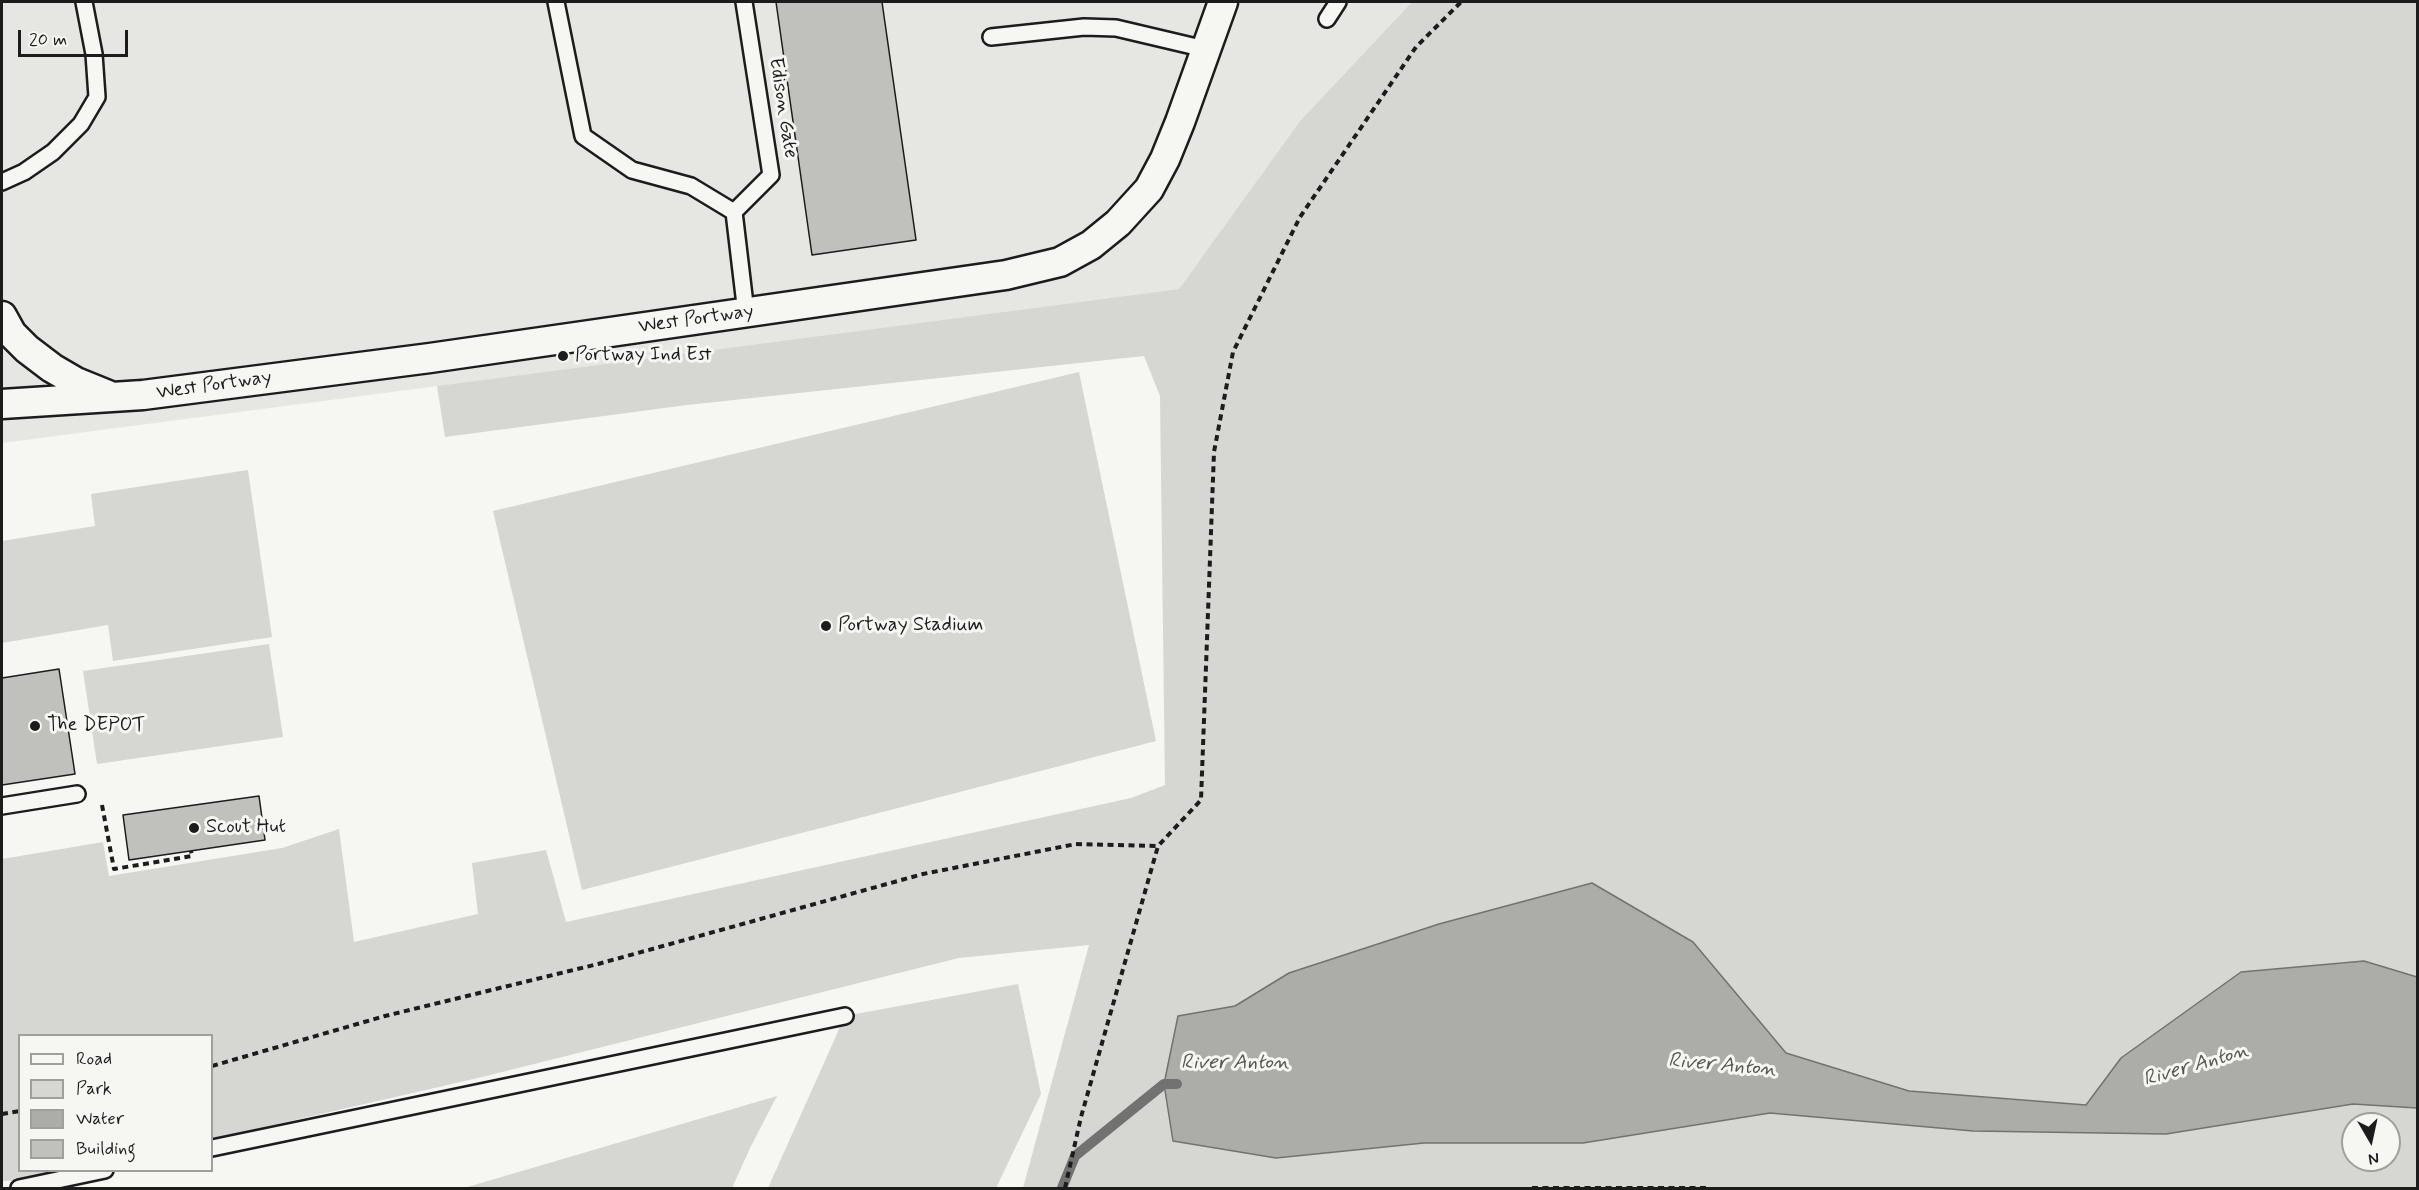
<!DOCTYPE html>
<style>
body{margin:0}
#map{position:relative;width:2419px;height:1190px;overflow:hidden;background:#f6f6f2;font-family:Mynerve,sans-serif}
canvas{display:block}
.frame{position:absolute;inset:0;border:3px solid #1c1c1c;pointer-events:none}
.legend{position:absolute;left:18px;top:1034px;width:195px;height:138px;box-sizing:border-box;background:#f6f6f2;border:2px solid #9f9f9c;margin:0;padding:8px 10px;list-style:none;font-size:18px;color:#1c1c1c}
.legend li{display:flex;align-items:center;gap:12px;height:30px}
.legend b{width:30px;border:2px solid #9f9f9c}
.north{position:absolute;left:2341px;top:1112px;width:60px;height:60px;box-sizing:border-box;background:#f6f6f2;border:2px solid #9f9f9c;border-radius:50%;rotate:171deg;font-size:16px;font-weight:700;line-height:24px;text-align:center;color:#1c1c1c}
.north::after{content:'';display:block;margin:auto;width:21px;height:27px;background:#1c1c1c;clip-path:polygon(50% 0,100% 100%,50% 72%,0 100%)}
.scale{position:absolute;left:18px;top:30px;width:110px;height:27px;box-sizing:border-box;border:3px solid #1c1c1c;border-top:0;padding-left:8px;font-size:18px;line-height:21px;white-space:nowrap;color:#1c1c1c;-webkit-text-stroke:4px #f6f6f2;paint-order:stroke}
</style>
<div id="map">
<canvas width="2419" height="1190"></canvas>
<div class="frame"></div>
<ul class="legend">
<li><b style="height:8px;background:#f6f6f2"></b>Road</li>
<li><b style="height:16px;background:#d6d6d2"></b>Park</li>
<li><b style="height:16px;background:#acaca9"></b>Water</li>
<li><b style="height:16px;background:#c0c0bd"></b>Building</li>
</ul>
<div class="north">N</div>
<div class="scale">20 m</div>
</div>
<script>
const c = document.querySelector('canvas').getContext('2d');
c.lineJoin = 'round';
function fill(path, color) {
  c.fillStyle = color;
  c.fill(path, 'evenodd');
}
function shape(rows) {
  const path = new Path2D();
  for (const r of rows) {
    path.moveTo(r[0], r[1]);
    for (let i = 2; i < r.length; i += 2) path.lineTo(r[i], r[i + 1]);
  }
  return path;
}
function trace(path, color, width, dash) {
  c.strokeStyle = color;
  c.lineWidth = width;
  c.lineCap = dash ? 'butt' : 'round';
  c.setLineDash(dash || []);
  c.stroke(path);
}
function label(font, color, halo, rows, align = 'center') {
  c.font = font + ' Mynerve,sans-serif';
  c.lineWidth = 6;
  c.setLineDash([]);
  c.textBaseline = 'middle';
  c.strokeStyle = halo;
  c.fillStyle = color;
  for (const [text, x, y, turn = 0] of rows) {
    c.save();
    c.translate(x, y);
    c.rotate((+turn || 0) * Math.PI / 180);
    c.textAlign = isNaN(turn) ? turn : align;
    if (halo) c.strokeText(text, 0, 0);
    c.fillText(text, 0, 0);
    c.restore();
  }
}
fill(shape([
 [2,2,1412,2,1300,121,1179,289,2,443]
]), '#e6e6e2');
fill(shape([
 [1412,2,2417,2,2417,1188,1023,1188,1089,945,959,958,478,1078,212,1139,212,1036,20,1036,20,1170,73,1171,33,1180,2,1181,2,859,103,842,109,876,282,848,339,829,354,942,478,914,472,863,546,850,566,922,1131,798,1165,785,1160,396,1144,356,687,405,445,437,437,386,1179,289,1300,121],
 [2353,1124,2389,1124,2389,1160,2353,1160],
 [1079,372,1156,741,582,890,493,511],
 [248,470,272,637,113,661,108,625,2,643,2,541,95,526,91,494],
 [269,644,283,737,97,764,83,671],
 [1018,984,1041,1094,996,1188,768,1188,845,1016],
 [777,1096,751,1146,732,1188,464,1188]
]), '#d6d6d2');
const water = shape([
 [1592,883,1693,942,1786,1053,1909,1091,2086,1105,2121,1058,2241,972,2364,961,2417,977,2417,1108,2353,1104,2166,1134,1973,1131,1770,1113,1583,1143,1424,1143,1276,1158,1173,1141,1164,1084,1178,1016,1235,1006,1289,973,1439,924,1592,883]
]);
fill(water, '#acaca9');
trace(water, '#727271', 1.5);
trace(shape([
 [1062,1188,1075,1156,1164,1084,1177,1084]
]), '#727271', 10);
const building = shape([
 [776,2,882,2,916,240,812,255,776,2],
 [59,669,75,774,2,785,2,678,59,669],
 [259,796,265,840,129,860,123,815,259,796]
]);
fill(building, '#c0c0bd');
trace(building, '#1c1c1c', 1.5);
const lane = shape([
 [556,2,583,136,632,170,691,186,734,212],
 [744,2,771,175,734,212,746,313],
 [1327,19,1338,2],
 [991,37,1084,27,1116,28,1205,49],
 [2,182,24,172,53,152,81,124,97,97,94,54,84,2],
 [2,806,77,794],
 [212,1148,845,1016],
 [19,1188,105,1170]
]);
const street = shape([
 [2,316,12,334,27,349,52,368,76,382,108,395],
 [2,404,143,395,430,358,1006,275,1060,262,1091,245,1118,223,1149,189,1165,159,1180,122,1223,2]
]);
trace(lane, '#1c1c1c', 20);
trace(street, '#1c1c1c', 33);
trace(shape([
 [102,805,114,869,192,856,191,851],
 [212,1066,385,1016,598,964,923,874,1076,844,1158,846],
 [2,1114,20,1111],
 [1065,1188,1081,1117,1158,846,1201,800,1214,452,1233,352,1300,217,1416,47,1461,2],
 [1532,1188,1710,1188]
]), '#1c1c1c', 4, [6, 4.5]);
trace(lane, '#f6f6f2', 15);
trace(street, '#f6f6f2', 28);
for (const [x, y, r, color] of [
 [563,356,6,"#1c1c1c"],
 [826,626,6,"#1c1c1c"],
 [35,726,6,"#1c1c1c"],
 [194,828,6,"#1c1c1c"]
]) {
  const dot = new Path2D();
  dot.arc(x, y, r, 0, 2 * Math.PI);
  c.fillStyle = color;
  c.fill(dot);
  trace(dot, '#f6f6f2', 2);
}
label('20px', '#1c1c1c', '#f6f6f2', [
 ["Edison Gate",782,108,81],
 ["West Portway",696,320,-8],
 ["West Portway",214,386,-8]
]);
label('20px', '#1c1c1c', '#f6f6f2', [
 ["Portway Ind Est",575,356],
 ["Portway Stadium",838,626],
 ["The DEPOT",47,726],
 ["Scout Hut",206,828]
], 'left');
label('italic 21px', '#565654', '#f6f6f2', [
 ["River Anton",1235,1064],
 ["River Anton",1722,1066,5],
 ["River Anton",2196,1066,-16]
]);
</script>
